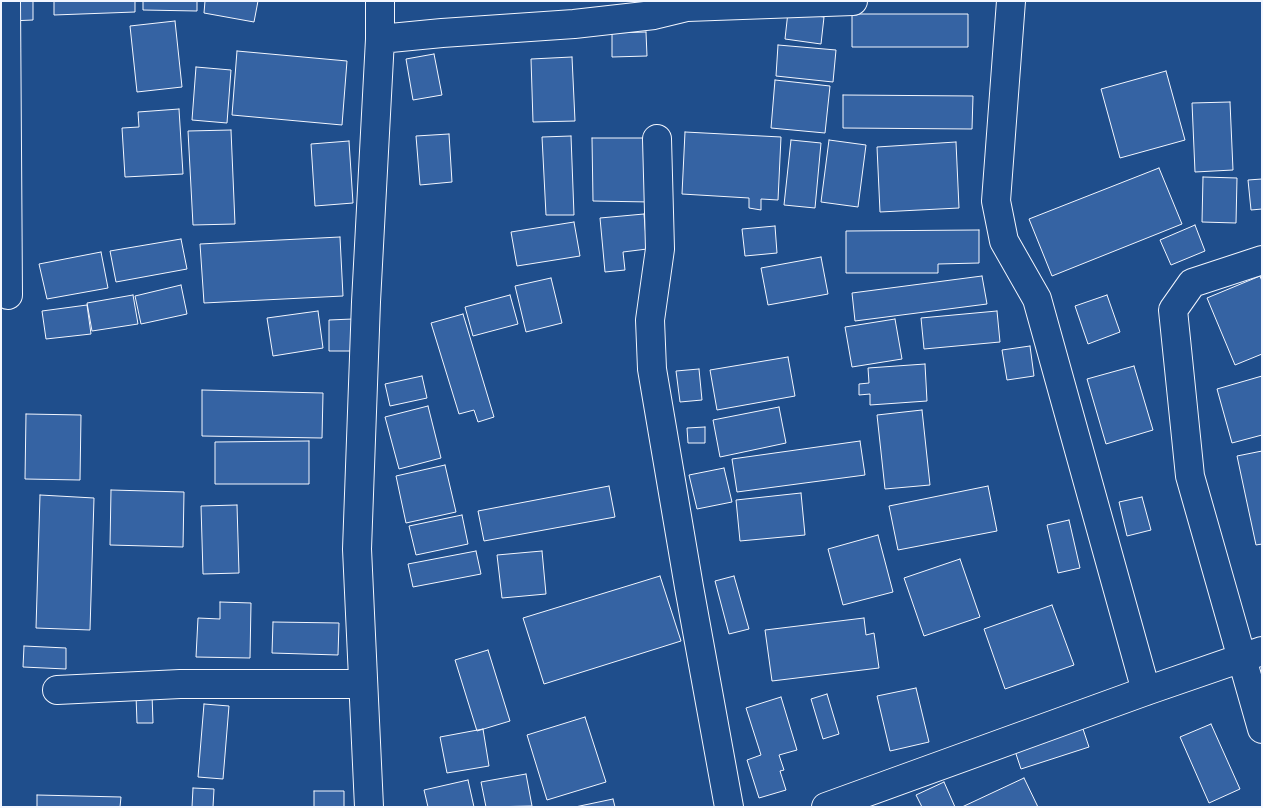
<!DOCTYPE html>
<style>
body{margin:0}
#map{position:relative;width:1263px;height:808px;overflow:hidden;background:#1f4e8c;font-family:"IBM Plex Serif",serif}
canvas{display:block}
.frame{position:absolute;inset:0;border:2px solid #f2f6ff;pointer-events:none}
</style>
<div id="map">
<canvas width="1263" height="808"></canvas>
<div class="frame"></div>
</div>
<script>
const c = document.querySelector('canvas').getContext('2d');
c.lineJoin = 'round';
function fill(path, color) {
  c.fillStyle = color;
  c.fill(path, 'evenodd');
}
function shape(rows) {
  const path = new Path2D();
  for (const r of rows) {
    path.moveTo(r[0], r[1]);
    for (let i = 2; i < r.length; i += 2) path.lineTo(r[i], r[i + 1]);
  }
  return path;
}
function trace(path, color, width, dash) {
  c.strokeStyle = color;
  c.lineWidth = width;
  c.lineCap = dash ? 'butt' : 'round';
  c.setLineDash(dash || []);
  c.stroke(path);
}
const building = shape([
 [9,1,33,1,33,20,10,21,9,1],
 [54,1,135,1,135,12,54,15,54,1],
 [143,1,197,1,197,11,143,10,143,1],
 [205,1,258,1,254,22,204,13,205,1],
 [788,12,824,17,821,44,785,39,788,12],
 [852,14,968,14,968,47,852,47,852,14],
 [175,21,182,87,137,92,130,26,175,21],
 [646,32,647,56,612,57,612,33,646,32],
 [778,45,836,50,833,82,776,76,778,45],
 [237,51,347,61,342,125,232,115,237,51],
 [434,54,442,95,413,100,406,59,434,54],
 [572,57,575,121,533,122,531,59,572,57],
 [196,67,231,70,227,123,192,120,196,67],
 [1166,71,1185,140,1120,158,1101,89,1166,71],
 [775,80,830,86,825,133,771,128,775,80],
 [843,95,973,96,972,129,843,128,843,95],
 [1230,102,1233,170,1195,172,1192,103,1230,102],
 [179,109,183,174,125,177,122,128,139,127,138,112,179,109],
 [231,130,235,224,193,225,188,131,231,130],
 [685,132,781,137,778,200,761,199,761,210,749,208,749,198,682,194,685,132],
 [449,134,452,182,420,185,416,136,449,134],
 [571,136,574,215,546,215,542,137,571,136],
 [592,138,649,138,650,202,593,201,592,138],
 [791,140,821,143,815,208,784,205,791,140],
 [829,140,866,145,858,207,821,202,829,140],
 [349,141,353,203,315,206,311,144,349,141],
 [956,142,959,208,880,212,877,147,956,142],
 [1159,168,1182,224,1052,276,1029,219,1159,168],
 [1203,177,1237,178,1236,223,1202,222,1203,177],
 [1262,179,1262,209,1251,210,1248,180,1262,179],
 [644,214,647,249,623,252,625,270,605,272,600,218,644,214],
 [574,222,580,256,517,266,511,232,574,222],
 [1195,225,1205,251,1171,265,1160,240,1195,225],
 [775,226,777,253,745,256,742,229,775,226],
 [979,230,979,263,938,264,938,273,846,273,846,231,979,230],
 [340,237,343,296,204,303,200,244,340,237],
 [181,239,187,269,116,282,110,251,181,239],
 [101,252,108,288,47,299,39,264,101,252],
 [821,257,828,294,768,305,761,268,821,257],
 [982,276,987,304,855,321,852,293,982,276],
 [1260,276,1262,281,1262,354,1235,365,1207,298,1260,276],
 [551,278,562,323,526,332,515,286,551,278],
 [181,285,187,314,141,324,135,296,181,285],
 [133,295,138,324,92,331,87,303,133,295],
 [510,295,518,324,473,336,465,307,510,295],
 [1107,295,1120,332,1088,344,1075,306,1107,295],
 [87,305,91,334,46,339,42,311,87,305],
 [318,311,323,348,273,356,267,318,318,311],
 [997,311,1000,342,924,349,921,318,997,311],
 [463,314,494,417,478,422,474,410,459,414,431,323,463,314],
 [353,319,354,351,329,351,329,320,353,319],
 [895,319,902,359,852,367,845,327,895,319],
 [1030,346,1034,376,1007,380,1002,350,1030,346],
 [788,357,795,396,717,410,710,370,788,357],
 [925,364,927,401,870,405,870,394,859,395,859,384,869,383,868,368,925,364],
 [1134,366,1153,430,1106,444,1087,379,1134,366],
 [699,369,702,400,680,402,676,371,699,369],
 [422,376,427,398,390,406,385,384,422,376],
 [1262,376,1262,435,1232,443,1217,389,1262,376],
 [202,390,323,393,322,438,202,436,202,390],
 [428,406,441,458,399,469,385,417,428,406],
 [779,407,786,443,720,457,713,420,779,407],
 [922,410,930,485,885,489,877,415,922,410],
 [26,414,81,415,80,480,25,479,26,414],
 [705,427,705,443,688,443,687,428,705,427],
 [309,441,309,484,215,484,215,442,309,441],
 [860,441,865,475,737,492,732,459,860,441],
 [1262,451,1262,544,1256,545,1237,456,1262,451],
 [445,465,456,512,406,523,396,476,445,465],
 [724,468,732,502,697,509,689,475,724,468],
 [609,486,615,517,484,541,478,511,609,486],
 [988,486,997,531,898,550,889,506,988,486],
 [111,490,184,492,183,547,110,545,111,490],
 [801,493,805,535,740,541,736,500,801,493],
 [40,495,94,498,90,630,36,628,40,495],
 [1142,497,1151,530,1127,536,1119,502,1142,497],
 [237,505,239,573,203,574,201,506,237,505],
 [462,515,468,544,416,555,409,526,462,515],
 [1069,520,1080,568,1058,573,1047,525,1069,520],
 [878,535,893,592,843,605,828,549,878,535],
 [476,551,481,574,413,587,408,564,476,551],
 [542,551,546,594,502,598,497,555,542,551],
 [960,559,980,617,924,636,904,578,960,559],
 [660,576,681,641,544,684,523,618,660,576],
 [734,576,749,629,729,634,715,581,734,576],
 [220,602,251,603,250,658,196,657,198,618,220,619,220,602],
 [1052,605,1074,665,1005,689,984,629,1052,605],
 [864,618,866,635,874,633,879,668,772,681,765,630,864,618],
 [273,622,339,623,338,655,272,653,273,622],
 [24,646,66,648,66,669,23,667,24,646],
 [488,650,510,721,477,731,455,660,488,650],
 [916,688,929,742,890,751,877,696,916,688],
 [152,694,153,723,137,723,136,695,152,694],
 [827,694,839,734,823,739,811,699,827,694],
 [781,697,797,750,779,755,784,770,780,771,786,790,759,798,747,760,761,755,746,708,781,697],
 [204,704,229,706,223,779,198,777,204,704],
 [585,717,606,782,547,800,527,735,585,717],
 [1081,723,1089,747,1021,769,1013,745,1081,723],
 [1211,724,1240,789,1209,803,1180,737,1211,724],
 [483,729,489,766,447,773,440,737,483,729],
 [526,774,532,806,486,807,481,782,526,774],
 [1024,778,1038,807,962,807,1024,778],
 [468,780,474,807,428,807,424,790,468,780],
 [944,782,955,807,922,807,916,795,944,782],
 [193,788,214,789,213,807,192,807,193,788],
 [314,791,344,791,344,807,314,807,314,791],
 [37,795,121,797,120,807,37,807,37,795],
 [613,799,615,807,575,807,613,799]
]);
fill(building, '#3563a3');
trace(building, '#f2f6ff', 1);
const minor = shape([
 [6,1,8,295],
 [1011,1,996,201,1004,241,1037,299,1146,691],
 [380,39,442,33,574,24,654,15,687,7,853,1],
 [657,139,660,249,650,320,652,369,689,587,729,807],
 [1262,260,1192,283,1173,310,1190,476,1262,729],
 [57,690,180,684,363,684],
 [369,807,357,549,366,302,380,39,380,1],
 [826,807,1146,691,1262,651]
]);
trace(minor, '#f2f6ff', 30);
trace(minor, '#1f4e8c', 28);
</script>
